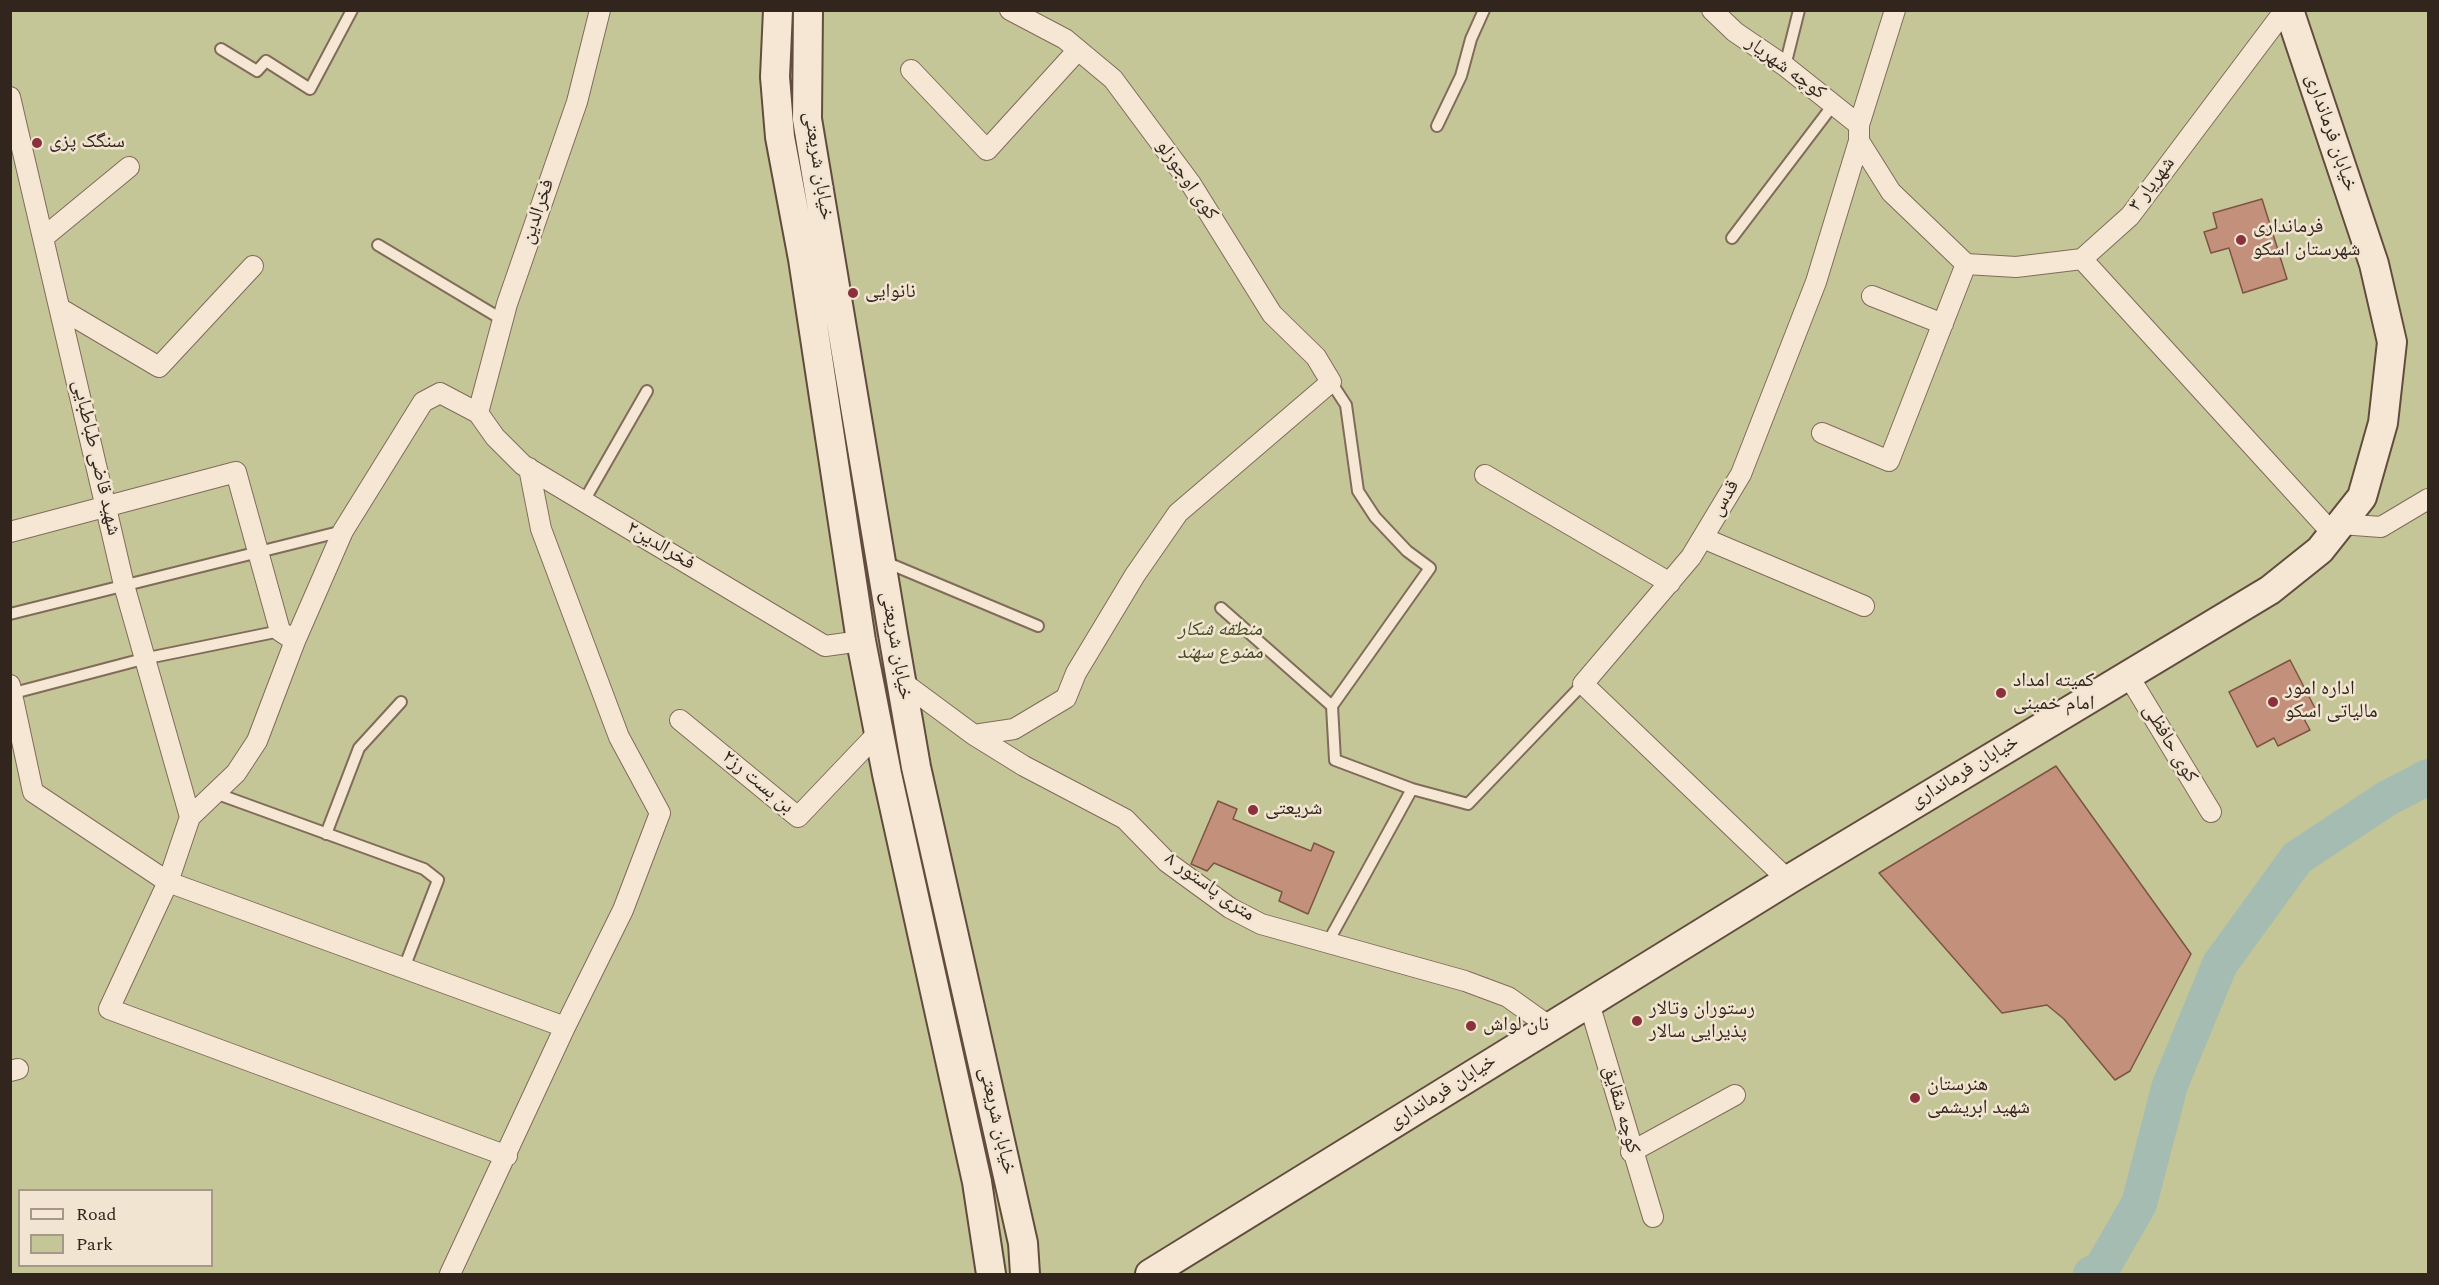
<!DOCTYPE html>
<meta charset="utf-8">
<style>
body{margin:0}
#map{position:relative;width:2439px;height:1285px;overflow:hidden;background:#e9d9c1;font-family:Spectral,serif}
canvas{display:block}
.frame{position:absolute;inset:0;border:12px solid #32251d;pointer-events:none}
.legend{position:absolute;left:18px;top:1189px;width:195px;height:78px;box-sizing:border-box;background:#f1e4d0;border:2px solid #a59888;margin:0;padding:8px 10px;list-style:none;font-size:18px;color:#32251d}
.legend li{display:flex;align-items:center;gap:12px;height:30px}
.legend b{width:30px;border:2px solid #a59888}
</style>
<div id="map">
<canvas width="2439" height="1285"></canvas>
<div class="frame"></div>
<ul class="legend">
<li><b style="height:8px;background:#f5e7d4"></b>Road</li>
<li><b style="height:16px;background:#c5c697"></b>Park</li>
</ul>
</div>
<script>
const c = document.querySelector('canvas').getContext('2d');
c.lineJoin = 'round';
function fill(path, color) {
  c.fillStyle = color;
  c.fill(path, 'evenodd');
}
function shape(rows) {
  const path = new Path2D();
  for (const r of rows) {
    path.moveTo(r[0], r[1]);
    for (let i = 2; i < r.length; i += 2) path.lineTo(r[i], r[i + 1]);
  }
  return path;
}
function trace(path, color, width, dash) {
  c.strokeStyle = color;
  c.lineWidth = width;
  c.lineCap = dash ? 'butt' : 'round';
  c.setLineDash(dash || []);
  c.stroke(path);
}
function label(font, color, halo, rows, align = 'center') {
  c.font = font + ' Spectral,"Noto Naskh Arabic",serif';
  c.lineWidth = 5;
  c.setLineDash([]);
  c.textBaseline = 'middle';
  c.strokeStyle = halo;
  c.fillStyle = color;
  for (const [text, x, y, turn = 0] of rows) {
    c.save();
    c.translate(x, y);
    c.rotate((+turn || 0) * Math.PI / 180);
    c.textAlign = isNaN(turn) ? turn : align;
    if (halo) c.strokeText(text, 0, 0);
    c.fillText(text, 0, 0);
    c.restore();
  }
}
fill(shape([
 [10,11,2428,11,2428,1274,11,1274],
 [20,1190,212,1190,212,1266,20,1266]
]), '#c5c697');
trace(shape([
 [2091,1274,2102,1268,2139,1204,2170,1085,2220,964,2297,858,2386,799,2428,777]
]), '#a4bcb2', 36);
const building = shape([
 [2262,199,2287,279,2243,293,2229,248,2211,253,2204,232,2217,228,2213,213,2262,199],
 [2290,660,2317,712,2304,719,2310,730,2278,746,2274,738,2257,747,2229,692,2290,660],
 [2056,766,2191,954,2130,1071,2115,1080,2064,1019,2047,1005,2002,1013,1879,873,2056,766],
 [1218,801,1237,809,1233,819,1311,851,1314,843,1334,852,1308,914,1279,901,1282,892,1214,863,1207,871,1191,864,1218,801]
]);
fill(building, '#c3917b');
trace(building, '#7d5443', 1.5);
const lane = shape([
 [221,49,257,71,266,61,310,89,352,10],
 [1785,66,1799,10],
 [1437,126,1461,76,1471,39,1484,10],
 [1732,238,1833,105],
 [378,245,503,320],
 [1331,382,1346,405,1358,491,1375,517,1407,551,1430,568,1332,706,1335,760,1412,789],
 [584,501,647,391],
 [883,561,1038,626],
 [1221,608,1332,706],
 [10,614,343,531],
 [10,694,143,659,280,631],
 [215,793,424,869,438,880,404,968],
 [326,834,359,748,401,702],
 [1328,942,1412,789,1468,804,1583,684]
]);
const street = shape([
 [1712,10,1735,32,1785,66,1859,125],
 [911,70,987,150,1078,50],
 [10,97,124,585,190,817],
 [1859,141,1891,192,1966,264],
 [44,237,129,167],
 [2082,259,2333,534],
 [1966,264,2016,267,2082,259,2130,216,2285,10],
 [1872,296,1943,324],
 [61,309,159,367,253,266],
 [478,413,507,304,577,102,600,10],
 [1822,433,1889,461,1966,264],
 [1485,475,1670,583],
 [2341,524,2381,527,2428,499],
 [10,532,236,472,280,631,295,641],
 [1703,538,1864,606],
 [2128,675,2211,812],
 [901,681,974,735,1024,766,1125,819,1167,862,1230,908,1261,924,1465,981,1508,997,1550,1027],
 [10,685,33,792,168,882,565,1027],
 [680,720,798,817,879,732],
 [974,735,1014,729,1066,698,1076,673,1135,575,1178,513,1331,382,1316,357,1272,314,1191,184,1113,79,1065,39,1010,10],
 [1788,880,1583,684,1691,557,1741,474,1816,282,1859,141,1859,125,1895,10],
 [1589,1003,1653,1217],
 [10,1071,18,1069],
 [1631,1152,1735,1095],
 [507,1156,109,1009,168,882,190,817,236,773,257,741,295,641,343,531,423,402,440,393,478,413,495,437,523,465,825,646,861,641],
 [450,1274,565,1027,623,910,660,813,619,737,541,529,529,468]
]);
const secondary = shape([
 [778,10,775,77,780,137,803,259,861,641,887,774,977,1182,991,1274],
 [808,10,807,119,893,634,916,767,1023,1243,1025,1274],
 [1150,1274,1788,880,2270,590,2320,550,2362,497,2383,423,2392,342,2374,264,2289,10]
]);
trace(lane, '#816b5b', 14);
trace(street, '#816b5b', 22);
trace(secondary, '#624c3e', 32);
trace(lane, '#f5e7d4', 10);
trace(street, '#f5e7d4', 20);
trace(secondary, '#f5e7d4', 28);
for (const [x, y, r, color] of [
 [37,143,6,"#8a313b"],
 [2241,240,6,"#8a313b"],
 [853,293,6,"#8a313b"],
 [2001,693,6,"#8a313b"],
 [2273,702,6,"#8a313b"],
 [1253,810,6,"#8a313b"],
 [1637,1021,6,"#8a313b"],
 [1471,1026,6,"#8a313b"],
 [1915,1098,6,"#8a313b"]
]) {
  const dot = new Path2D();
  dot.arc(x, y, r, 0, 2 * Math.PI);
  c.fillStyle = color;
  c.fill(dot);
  trace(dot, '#f1e4d0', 2);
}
label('20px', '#32251d', '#f1e4d0', [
 ["کوچه شهریار",1785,69,36],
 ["خیابان فرمانداری",2330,133,71],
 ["خیابان شریعتی",817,166,81],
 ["کوی اوجوزلو",1186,181,55],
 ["شهریار ۳",2153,185,-53],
 ["فخرالدین",539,212,-71],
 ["شهید قاضی طباطبایی",95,458,77],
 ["قدس",1726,499,-59],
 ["فخرالدین۲",660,547,31],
 ["خیابان شریعتی",895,646,80],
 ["کوی حافظی",2169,744,59],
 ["خیابان فرمانداری",1965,773,-31],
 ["بن بست رز۲",757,783,40],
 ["۸ متری پاستور",1209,888,35],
 ["خیابان فرمانداری",1443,1093,-32],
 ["کوچه شقایق",1620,1110,74],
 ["خیابان شریعتی",996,1121,77]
]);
label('20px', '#32251d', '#f1e4d0', [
 ["سنگک پزی",49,143],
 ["فرمانداری",2253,228],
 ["شهرستان اسکو",2253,251],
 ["نانوایی",865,293],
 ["کمیته امداد",2013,682],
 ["امام خمینی",2013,705],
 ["اداره امور",2285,690],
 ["مالیاتی اسکو",2285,713],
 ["شریعتی",1265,810],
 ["رستوران وتالار",1649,1010],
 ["پذیرایی سالار",1649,1033],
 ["نان لواش",1483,1026],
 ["هنرستان",1927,1086],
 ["شهید ابریشمی",1927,1109]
], 'left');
label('italic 20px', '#474c26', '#f1e4d0', [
 ["منطقه شکار",1220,631],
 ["ممنوع سهند",1220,654]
]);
</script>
